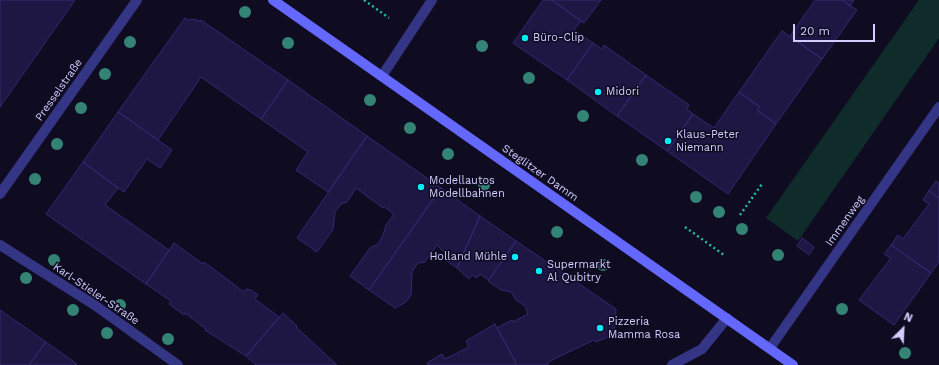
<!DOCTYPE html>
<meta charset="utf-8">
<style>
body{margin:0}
#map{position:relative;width:939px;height:365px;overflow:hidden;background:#0f0c22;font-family:"Work Sans",sans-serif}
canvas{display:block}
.north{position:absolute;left:883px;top:309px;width:40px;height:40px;-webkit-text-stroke:3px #0f0c22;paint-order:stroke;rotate:24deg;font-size:11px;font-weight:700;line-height:16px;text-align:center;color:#d1cdff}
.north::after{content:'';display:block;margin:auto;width:14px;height:18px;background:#d1cdff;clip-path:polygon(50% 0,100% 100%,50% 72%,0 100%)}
.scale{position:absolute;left:793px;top:24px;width:82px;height:18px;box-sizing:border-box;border:2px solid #d1cdff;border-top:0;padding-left:5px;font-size:12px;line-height:14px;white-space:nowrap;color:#d1cdff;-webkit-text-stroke:3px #0f0c22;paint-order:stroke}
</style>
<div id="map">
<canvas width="939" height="365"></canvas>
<div class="north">N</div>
<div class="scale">20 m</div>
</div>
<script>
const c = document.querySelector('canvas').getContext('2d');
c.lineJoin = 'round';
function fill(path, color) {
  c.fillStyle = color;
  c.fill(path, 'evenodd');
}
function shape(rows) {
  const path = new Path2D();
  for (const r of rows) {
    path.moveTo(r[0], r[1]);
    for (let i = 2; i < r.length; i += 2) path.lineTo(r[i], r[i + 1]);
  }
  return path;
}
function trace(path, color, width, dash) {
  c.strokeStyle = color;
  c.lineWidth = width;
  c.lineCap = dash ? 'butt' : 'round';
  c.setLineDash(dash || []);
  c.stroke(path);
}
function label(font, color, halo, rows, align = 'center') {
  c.font = font + ' "Work Sans",sans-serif';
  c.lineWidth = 3;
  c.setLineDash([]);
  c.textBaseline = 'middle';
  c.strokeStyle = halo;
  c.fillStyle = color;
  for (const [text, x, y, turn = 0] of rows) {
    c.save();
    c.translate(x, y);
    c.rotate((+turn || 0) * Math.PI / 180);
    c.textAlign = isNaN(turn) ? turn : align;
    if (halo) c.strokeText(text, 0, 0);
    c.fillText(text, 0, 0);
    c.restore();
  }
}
fill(shape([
 [919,0,939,0,939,38,798,241,766,218]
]), '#0f2c2a');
const building = shape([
 [0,0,75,0,0,107,0,0],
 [543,0,552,0,581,21,574,30,593,43,567,80,513,43,543,0],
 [552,0,601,0,584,23,552,0],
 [815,0,842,0,857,10,822,59,790,36,815,0],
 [842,0,854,0,850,6,842,0],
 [185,18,189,21,189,19,198,20,197,22,201,20,288,80,261,119,201,77,158,140,118,112,185,18],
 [782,31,822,59,776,124,757,110,760,107,739,92,782,31],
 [593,43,602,49,604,45,646,75,617,116,567,80,593,43],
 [646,75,689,105,687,109,693,114,667,151,617,116,646,75],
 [288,80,367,136,328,192,296,170,308,152,261,119,288,80],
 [739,92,760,107,757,110,776,124,728,194,667,151,693,114,714,128,739,92],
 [118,112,172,150,160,168,147,159,124,192,83,162,118,112],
 [367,136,441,188,369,290,350,276,370,248,378,244,383,235,386,225,394,214,384,207,383,208,356,188,347,202,341,204,335,212,333,229,317,252,297,238,367,136],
 [83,162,118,188,105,205,169,250,146,284,46,214,83,162],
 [936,181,939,183,939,198,929,191,936,181],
 [441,188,480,216,457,268,443,258,446,254,437,245,424,263,421,262,417,264,412,272,411,295,406,302,395,308,369,290,441,188],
 [929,191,939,198,939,262,931,273,891,245,898,235,903,239,929,204,923,200,929,191],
 [480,216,516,241,489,280,480,274,477,278,472,275,469,279,457,268,480,216],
 [802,238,814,247,809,255,797,246,802,238],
 [516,241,616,309,614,334,596,342,594,340,548,362,548,365,517,365,497,328,512,320,513,322,528,314,525,306,516,300,511,292,501,290,488,281,516,241],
 [174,243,203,264,204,262,244,292,246,289,251,290,258,295,255,299,279,317,246,356,205,330,206,329,185,313,184,315,169,304,171,301,146,284,174,243],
 [891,245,931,273,894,325,859,300,891,258,884,254,891,245],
 [0,310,46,342,29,365,0,365,0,310],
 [283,313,297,326,296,327,337,365,256,365,246,356,283,313],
 [495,324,517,365,428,365,427,363,442,354,445,359,469,347,466,341,495,324],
 [46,342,77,364,76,365,29,365,46,342]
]);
fill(building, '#1e1744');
trace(building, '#332872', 1);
trace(shape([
 [364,0,389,18],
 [740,215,762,184],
 [685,227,724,255]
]), '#27b9a9', 2.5, [2, 3]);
trace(shape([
 [382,76,432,0],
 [0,194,137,0],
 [0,245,96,306,178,365],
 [770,348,939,107],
 [672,365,702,349,727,318]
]), '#343584', 10);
trace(shape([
 [273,0,793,365]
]), '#6468ff', 10);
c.fillStyle = '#348476';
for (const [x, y] of [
 [245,12],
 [130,42],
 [288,43],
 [482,46],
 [105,74],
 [529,78],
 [370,100],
 [81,108],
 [583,116],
 [410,128],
 [57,144],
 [448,154],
 [642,160],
 [35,179],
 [484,185],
 [696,197],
 [719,212],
 [742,229],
 [557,232],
 [778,255],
 [54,260],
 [603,265],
 [26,278],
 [120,305],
 [842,309],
 [73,310],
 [107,333],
 [168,339],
 [905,353]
]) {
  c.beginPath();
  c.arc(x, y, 6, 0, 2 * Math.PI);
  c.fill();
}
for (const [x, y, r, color] of [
 [525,38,4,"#00ecf8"],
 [598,92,4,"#00ecf8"],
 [668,141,4,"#00ecf8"],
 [421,187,4,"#00ecf8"],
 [515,257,4,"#00ecf8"],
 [539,271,4,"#00ecf8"],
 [600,328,4,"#00ecf8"]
]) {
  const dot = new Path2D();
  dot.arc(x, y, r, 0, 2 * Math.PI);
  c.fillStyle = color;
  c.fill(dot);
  trace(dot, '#0f0c22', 1.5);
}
label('11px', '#d1cdff', '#0f0c22', [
 ["Büro-Clip",533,38],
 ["Midori",606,92],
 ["Klaus-Peter",676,135],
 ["Niemann",676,148],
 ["Modellautos",429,181],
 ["Modellbahnen",429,194],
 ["Holland Mühle",507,257,"right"],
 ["Supermarkt",547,265],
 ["Al Qubitry",547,278],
 ["Pizzeria",608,322],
 ["Mamma Rosa",608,335]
], 'left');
label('11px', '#d1cdff', '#0f0c22', [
 ["Presselstraße",59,90,-55],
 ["Steglitzer Damm",540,173,35],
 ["Immenweg",845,221,-55],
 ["Karl-Stieler-Straße",96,294,34]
]);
</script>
